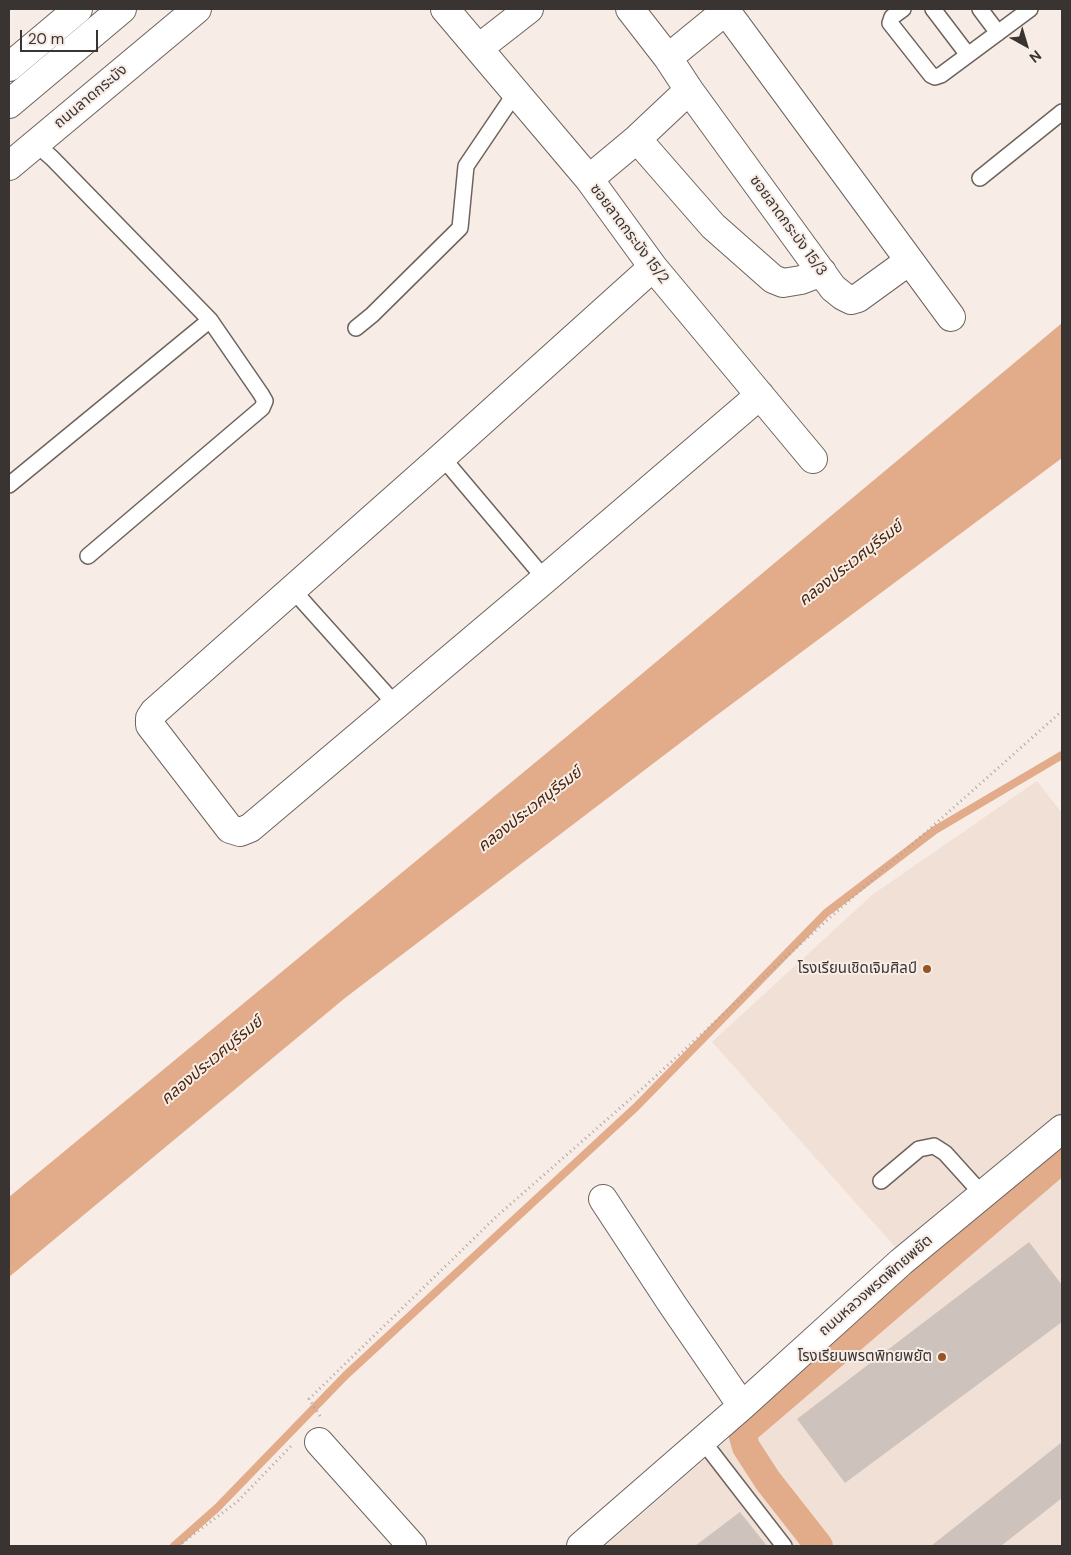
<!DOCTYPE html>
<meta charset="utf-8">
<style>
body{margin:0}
#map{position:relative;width:1071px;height:1555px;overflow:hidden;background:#f8ede6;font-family:"DM Sans",sans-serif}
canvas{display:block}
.frame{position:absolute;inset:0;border:10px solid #393432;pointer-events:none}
.north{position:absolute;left:1001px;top:20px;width:50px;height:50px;-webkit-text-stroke:4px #f8ede6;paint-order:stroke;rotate:141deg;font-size:14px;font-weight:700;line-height:20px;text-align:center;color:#393432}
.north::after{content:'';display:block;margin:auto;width:18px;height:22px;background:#393432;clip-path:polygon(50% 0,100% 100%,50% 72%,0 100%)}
.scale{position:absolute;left:20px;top:30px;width:78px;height:22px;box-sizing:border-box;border:2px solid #393432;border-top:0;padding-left:6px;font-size:15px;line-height:18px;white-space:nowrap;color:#393432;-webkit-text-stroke:4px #f8ede6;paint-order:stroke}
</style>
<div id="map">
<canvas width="1071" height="1555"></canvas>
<div class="frame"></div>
<div class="north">N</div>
<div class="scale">20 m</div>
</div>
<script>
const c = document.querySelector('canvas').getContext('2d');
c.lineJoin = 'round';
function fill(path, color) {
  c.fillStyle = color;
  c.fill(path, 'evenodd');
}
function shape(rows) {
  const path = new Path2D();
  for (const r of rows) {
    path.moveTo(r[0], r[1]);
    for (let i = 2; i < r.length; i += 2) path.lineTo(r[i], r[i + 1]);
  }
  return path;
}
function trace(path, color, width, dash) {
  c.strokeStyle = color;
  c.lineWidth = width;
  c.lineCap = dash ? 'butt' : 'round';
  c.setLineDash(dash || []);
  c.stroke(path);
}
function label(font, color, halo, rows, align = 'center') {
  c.font = font + ' "DM Sans","Noto Sans Thai",sans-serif';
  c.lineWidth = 4;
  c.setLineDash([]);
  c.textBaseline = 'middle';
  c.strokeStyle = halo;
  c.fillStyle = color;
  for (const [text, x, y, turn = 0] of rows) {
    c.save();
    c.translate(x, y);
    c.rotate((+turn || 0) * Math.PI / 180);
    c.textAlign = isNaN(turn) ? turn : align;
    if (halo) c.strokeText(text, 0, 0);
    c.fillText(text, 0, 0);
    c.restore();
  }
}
fill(shape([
 [1037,781,1062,813,1062,1117,896,1248,712,1042,872,895],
 [1062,1153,1062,1546,605,1546,1040,1168]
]), '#f1e0d5');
fill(shape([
 [1062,323,1062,458,713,718,345,998,9,1277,9,1197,577,728]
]), '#e2ab89');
trace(shape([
 [174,1546,217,1508,346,1375,636,1107,826,913,935,830,1062,755]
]), '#e2ab89', 8);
trace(shape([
 [819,1546,768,1481,746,1447,742,1433,1062,1159]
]), '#e2ab89', 28);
fill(shape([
 [1029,1242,1062,1285,1062,1322,845,1483,797,1419],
 [1062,1442,1062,1498,1001,1546,931,1546],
 [740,1512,767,1546,695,1546]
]), '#cec3bc');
const service = shape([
 [903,9,892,17,890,23,931,75,935,77,941,75,1030,9],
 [933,9,968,55],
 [980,9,998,33],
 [36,144,52,158,210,320,261,394,265,401,262,408,88,556],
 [980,178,1062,112],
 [356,328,372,315,460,228,466,166,516,92],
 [442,457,545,579],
 [9,485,210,320],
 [292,589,396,705],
 [881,1181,919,1149,934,1146,945,1153,983,1195],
 [702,1440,784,1546]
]);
const minor = shape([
 [445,9,589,179,653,267,813,459],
 [630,9,668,58,689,90,833,288,843,296,851,300,858,298,909,261],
 [726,11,951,317],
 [479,48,529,9],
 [668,58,728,9],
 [637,139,713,226,773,279,783,283,801,280,822,272],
 [589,179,637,139,689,90],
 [653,267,442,457,154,712,150,718,150,725,230,829,240,832,250,828,545,579,760,395],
 [603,1199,672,1304,742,1406],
 [319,1442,412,1546],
 [581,1546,742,1406,901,1262,1062,1129]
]);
const primary = shape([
 [9,67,78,9],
 [9,104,122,9],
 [9,166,197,9]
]);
trace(service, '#6d635d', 18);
trace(minor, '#6d635d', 30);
trace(primary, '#6d635d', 30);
trace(shape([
 [320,1416,309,1399,497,1216,644,1087,788,955,1062,711],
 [178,1546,237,1502,293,1444]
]), '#aea5a0', 3, [1, 4]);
trace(service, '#fff', 15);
trace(minor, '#fff', 28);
trace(primary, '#fff', 28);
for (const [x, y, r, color] of [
 [927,969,5,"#985524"],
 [942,1357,5,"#985524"]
]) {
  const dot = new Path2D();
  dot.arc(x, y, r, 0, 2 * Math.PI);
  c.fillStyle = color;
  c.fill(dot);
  trace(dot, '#f8ede6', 2);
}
label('15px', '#393432', '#f8ede6', [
 ["ถนนลาดกระบัง",91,97,-40],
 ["ซอยลาดกระบัง 15/3",788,226,54],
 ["ซอยลาดกระบัง 15/2",629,234,53],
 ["ถนนหลวงพรตพิทยพยัต",876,1286,-41]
]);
label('15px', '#393432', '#f8ede6', [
 ["โรงเรียนเชิดเจิมศิลป์",917,969],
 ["โรงเรียนพรตพิทยพยัต",932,1357]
], 'right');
label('italic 16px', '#48240a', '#f8ede6', [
 ["คลองประเวศบุรีรมย์",851,564,-38],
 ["คลองประเวศบุรีรมย์",530,810,-38],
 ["คลองประเวศบุรีรมย์",212,1061,-40]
]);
</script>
